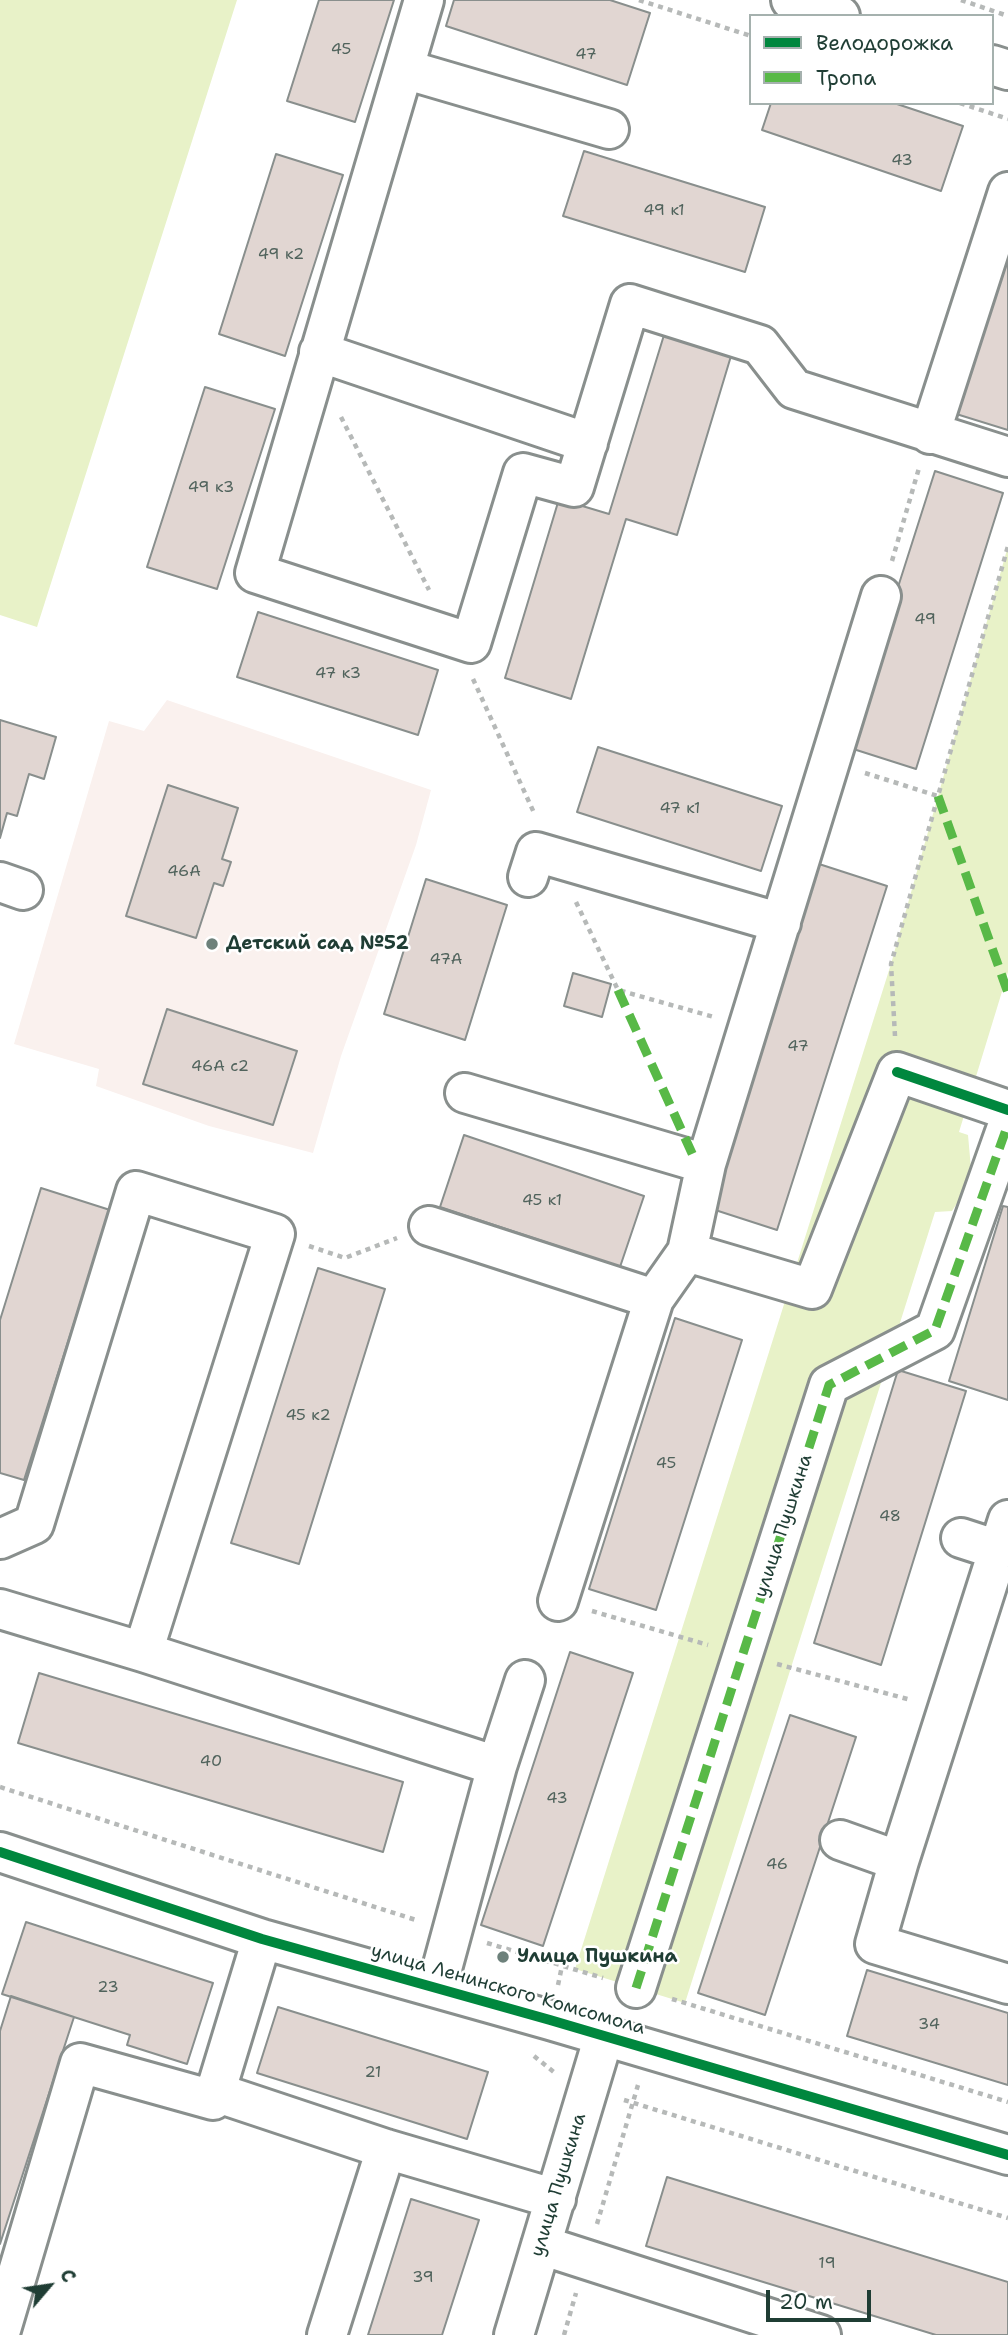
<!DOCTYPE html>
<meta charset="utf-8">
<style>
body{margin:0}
#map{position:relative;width:1008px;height:2335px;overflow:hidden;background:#fff;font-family:"Shantell Sans",sans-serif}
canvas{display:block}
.legend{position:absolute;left:749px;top:14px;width:245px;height:91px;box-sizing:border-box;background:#fff;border:2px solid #a5b1ae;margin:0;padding:9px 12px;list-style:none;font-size:21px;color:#1f3d34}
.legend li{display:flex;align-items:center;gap:14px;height:35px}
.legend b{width:35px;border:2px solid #a5b1ae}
.north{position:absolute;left:14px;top:2251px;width:70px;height:70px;-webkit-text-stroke:5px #fff;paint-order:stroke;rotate:61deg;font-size:19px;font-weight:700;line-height:28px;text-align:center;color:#1f3d34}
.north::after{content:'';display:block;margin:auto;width:24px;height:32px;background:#1f3d34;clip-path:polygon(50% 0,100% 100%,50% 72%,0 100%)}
.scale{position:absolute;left:766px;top:2290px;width:105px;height:32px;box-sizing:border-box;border:4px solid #1f3d34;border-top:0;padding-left:9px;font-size:21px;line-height:24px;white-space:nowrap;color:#1f3d34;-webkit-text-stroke:5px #fff;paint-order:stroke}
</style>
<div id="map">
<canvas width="1008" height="2335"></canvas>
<ul class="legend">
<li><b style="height:9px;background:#00873e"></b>Велодорожка</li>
<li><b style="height:9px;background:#58b947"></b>Тропа</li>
</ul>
<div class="north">С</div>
<div class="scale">20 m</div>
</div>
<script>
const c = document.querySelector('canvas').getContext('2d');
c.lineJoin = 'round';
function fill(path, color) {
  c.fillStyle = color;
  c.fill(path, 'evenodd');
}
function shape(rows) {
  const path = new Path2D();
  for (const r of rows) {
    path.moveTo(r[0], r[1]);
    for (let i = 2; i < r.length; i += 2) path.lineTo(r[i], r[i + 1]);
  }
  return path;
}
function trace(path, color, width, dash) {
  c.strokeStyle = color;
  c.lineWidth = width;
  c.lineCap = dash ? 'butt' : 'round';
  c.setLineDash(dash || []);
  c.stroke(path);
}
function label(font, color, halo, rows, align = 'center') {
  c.font = font + ' "Shantell Sans",sans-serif';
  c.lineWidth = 5;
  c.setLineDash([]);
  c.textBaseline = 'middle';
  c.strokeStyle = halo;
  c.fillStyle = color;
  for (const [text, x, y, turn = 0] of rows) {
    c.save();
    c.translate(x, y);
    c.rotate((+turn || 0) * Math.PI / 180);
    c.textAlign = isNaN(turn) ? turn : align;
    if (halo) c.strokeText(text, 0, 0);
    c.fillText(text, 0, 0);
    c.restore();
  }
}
fill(shape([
 [167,700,431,790,416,845,341,1056,313,1153,209,1126,96,1086,99,1069,14,1044,109,721,144,731]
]), '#faf1ee');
fill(shape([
 [0,0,237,0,37,627,0,615],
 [1008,546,1008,972,959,1132,968,1135,972,1180,952,1211,935,1212,685,2003,575,1969,891,964]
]), '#e8f2c8');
const building = shape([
 [319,0,394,0,355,122,287,101,319,0],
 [454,0,610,0,650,13,627,85,446,26,454,0],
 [771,103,894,103,963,126,941,191,762,130,771,103],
 [584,151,765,207,745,272,563,216,584,151],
 [276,154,343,175,285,356,219,334,276,154],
 [1008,241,1008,430,953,413,1008,241],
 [664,335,731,356,677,535,626,519,571,699,505,678,559,499,609,514,664,335],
 [205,387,275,409,217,589,147,567,205,387],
 [935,471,1003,493,916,769,847,747,935,471],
 [258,612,438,670,418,735,237,677,258,612],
 [0,720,56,737,44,779,29,774,17,816,7,813,0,838,0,720],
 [598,747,782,806,761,871,577,812,598,747],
 [168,785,238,808,222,859,231,862,223,886,214,883,196,938,126,916,168,785],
 [819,864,887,886,777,1230,709,1208,819,864],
 [426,879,507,905,465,1040,384,1014,426,879],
 [573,973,611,984,602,1017,564,1006,573,973],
 [167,1009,297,1051,273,1125,143,1084,167,1009],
 [464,1135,644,1196,620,1267,440,1207,464,1135],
 [41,1188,110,1210,24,1480,0,1473,0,1320,41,1188],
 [1003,1206,1008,1207,1008,1400,949,1381,1003,1206],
 [318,1268,385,1289,299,1564,231,1543,318,1268],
 [675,1318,742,1340,656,1610,589,1589,675,1318],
 [898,1370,966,1391,881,1665,814,1643,898,1370],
 [570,1652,633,1673,543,1946,481,1925,570,1652],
 [39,1673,403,1782,383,1852,18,1743,39,1673],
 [790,1715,856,1737,765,2015,698,1993,790,1715],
 [26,1922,213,1983,187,2064,127,2045,130,2035,2,1994,26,1922],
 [867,1970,1008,2013,1008,2085,847,2036,867,1970],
 [11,1996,74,2017,0,2244,0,2031,11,1996],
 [278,2007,488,2072,467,2139,257,2073,278,2007],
 [667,2177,1008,2282,1008,2335,936,2335,646,2246,667,2177],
 [411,2199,479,2220,442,2335,368,2335,411,2199]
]);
fill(building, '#e1d6d2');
trace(building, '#898f8d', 2);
const minor = shape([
 [424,0,255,573,471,643,523,473,574,487,630,304,760,345,794,389,1008,457],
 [791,0,840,16],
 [992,65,1008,70],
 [404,69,609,129],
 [319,352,588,443],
 [930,434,1008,192],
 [528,877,536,852,781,923],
 [0,882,23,890],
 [465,1093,706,1164],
 [429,1226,654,1299],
 [687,1252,706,1164,881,596],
 [1008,1520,899,1861,875,1944,1008,1984],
 [961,1538,998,1550],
 [0,1539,34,1524,136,1191,275,1234,143,1652],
 [558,1601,654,1299,687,1252,812,1289,897,1072,1008,1110],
 [0,1609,143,1652,497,1766],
 [840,1840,899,1861],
 [0,1852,262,1939,550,2020,1008,2155],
 [437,1987,497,1766,525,1680],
 [636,1988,829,1385,935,1330,1008,1124],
 [215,2092,386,2149,556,2199],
 [541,2245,821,2335],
 [0,2333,80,2063,213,2100,262,1939],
 [327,2335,386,2149],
 [514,2335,604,2036]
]);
trace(minor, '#898f8d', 44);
trace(shape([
 [639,0,751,36],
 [961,0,1008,16],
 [960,103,1008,119],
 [341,417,429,590],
 [892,561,919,468],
 [473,679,535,815],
 [865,773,938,796],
 [576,902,618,990,714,1017],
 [895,1036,891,964,1008,546],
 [309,1246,345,1258,397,1238],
 [592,1611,708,1645],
 [777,1664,911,1700],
 [0,1787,419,1921],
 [487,1943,603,1978],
 [558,1985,562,1966],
 [672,1999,1008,2102],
 [534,2056,555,2073],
 [624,2100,1008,2218],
 [597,2224,638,2085],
 [564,2335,576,2293]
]), '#b6b9b8', 4.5, [5, 5]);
trace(minor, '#fff', 38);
trace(shape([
 [938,796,1008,993],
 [618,990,695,1160],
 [636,1988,829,1385,935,1330,1008,1124]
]), '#58b947', 9, [18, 9]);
trace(shape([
 [897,1072,1008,1110],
 [0,1852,262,1939,550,2020,1008,2155]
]), '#00873e', 10);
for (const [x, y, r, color] of [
 [212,944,7,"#6d817b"],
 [503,1957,7,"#6d817b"]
]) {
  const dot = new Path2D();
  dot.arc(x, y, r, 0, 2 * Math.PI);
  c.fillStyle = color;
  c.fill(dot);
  trace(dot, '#fff', 2.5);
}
label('16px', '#50635c', null, [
 ["45",341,50],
 ["47",586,55],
 ["43",902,161],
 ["49 к1",664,211],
 ["49 к2",281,255],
 ["49 к3",211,488],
 ["49",925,620],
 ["47 к3",338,674],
 ["47 к1",680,809],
 ["46А",184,872],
 ["47А",446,960],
 ["47",798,1047],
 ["46А с2",220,1067],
 ["45 к1",542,1201],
 ["45 к2",308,1416],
 ["45",666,1464],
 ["48",890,1517],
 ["40",211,1762],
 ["43",557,1799],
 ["46",777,1865],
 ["23",108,1988],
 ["34",929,2025],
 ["21",373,2073],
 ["19",827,2264],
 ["39",423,2278]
]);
label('bold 19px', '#1f3d34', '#fff', [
 ["Детский сад №52",226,944],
 ["Улица Пушкина",517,1957]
], 'left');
label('19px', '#1f3d34', '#fff', [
 ["улица Пушкина",784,1526,-72],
 ["улица Ленинского Комсомола",508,1990,16],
 ["улица Пушкина",559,2185,-73]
]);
</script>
